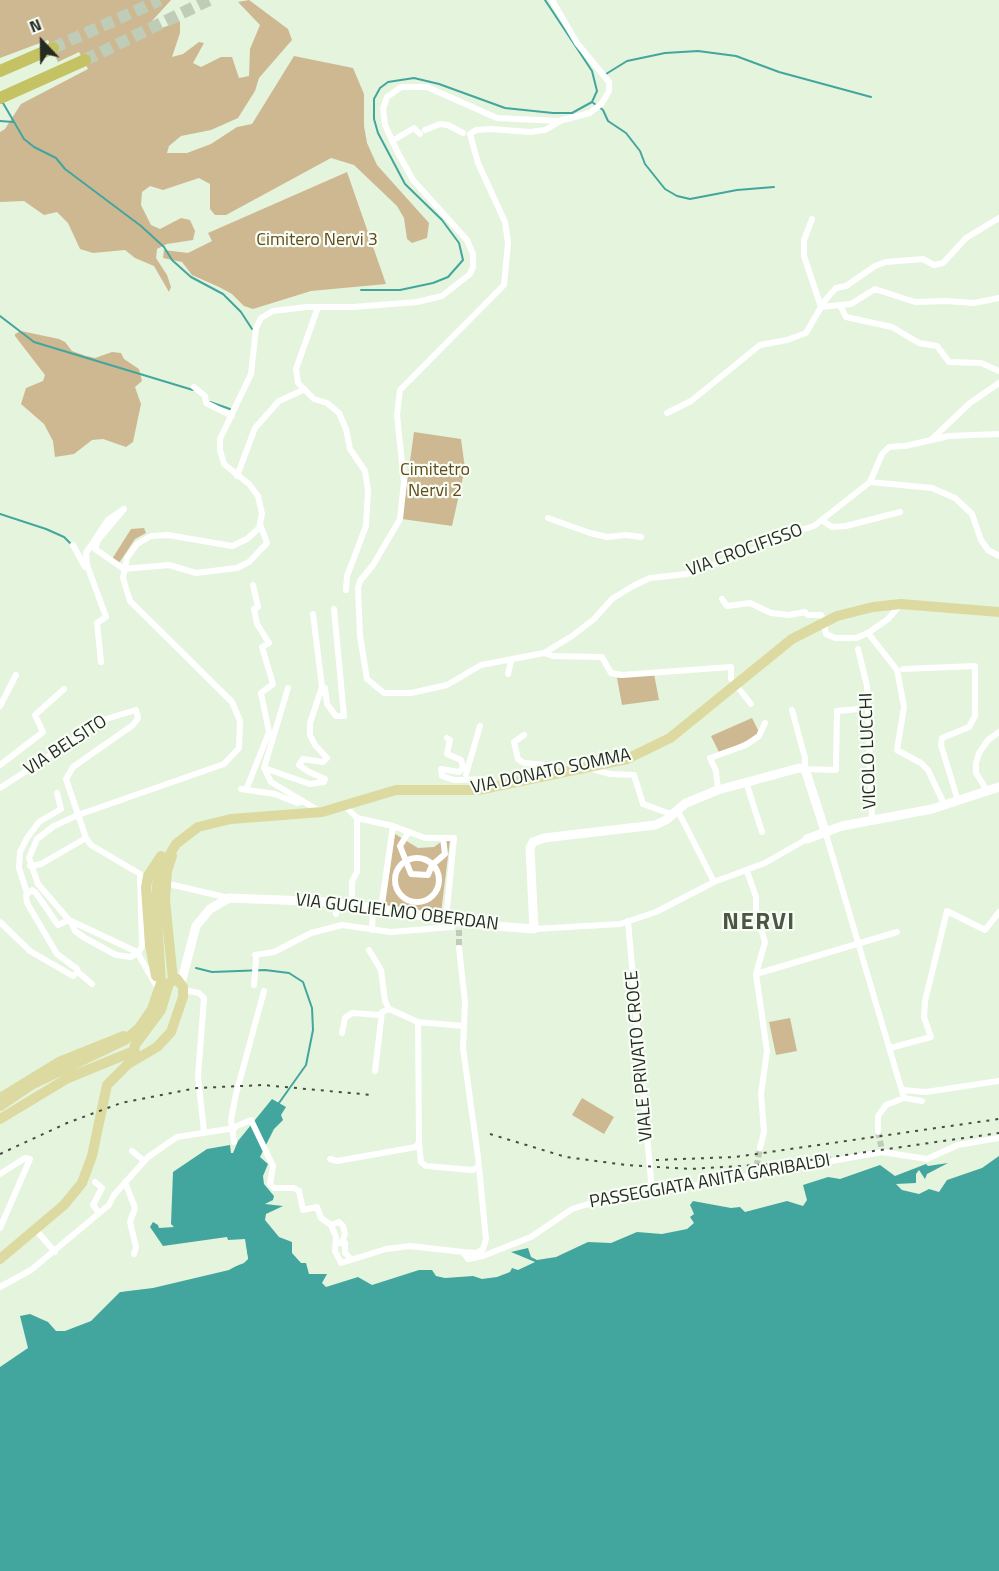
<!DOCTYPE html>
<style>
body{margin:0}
#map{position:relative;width:999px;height:1571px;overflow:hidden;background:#e5f4dd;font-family:"Titillium Web",sans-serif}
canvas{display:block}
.north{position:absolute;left:12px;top:12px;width:60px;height:60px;-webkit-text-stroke:4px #f8fef5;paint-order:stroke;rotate:338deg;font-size:16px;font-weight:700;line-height:24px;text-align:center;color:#252a22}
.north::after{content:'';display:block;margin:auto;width:21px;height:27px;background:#252a22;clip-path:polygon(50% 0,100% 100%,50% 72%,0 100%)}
</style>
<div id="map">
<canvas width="999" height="1571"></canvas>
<div class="north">N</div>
</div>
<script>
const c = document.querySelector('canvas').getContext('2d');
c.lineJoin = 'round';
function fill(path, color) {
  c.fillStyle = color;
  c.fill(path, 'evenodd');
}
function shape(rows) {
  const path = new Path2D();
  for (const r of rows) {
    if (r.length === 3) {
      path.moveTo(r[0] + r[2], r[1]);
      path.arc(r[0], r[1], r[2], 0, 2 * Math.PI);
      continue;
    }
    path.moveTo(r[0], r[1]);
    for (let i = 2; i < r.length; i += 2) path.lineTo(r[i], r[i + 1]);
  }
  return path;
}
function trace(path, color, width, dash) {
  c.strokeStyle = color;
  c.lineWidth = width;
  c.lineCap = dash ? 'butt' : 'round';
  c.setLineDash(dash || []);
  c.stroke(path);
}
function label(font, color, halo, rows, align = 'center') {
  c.font = font + ' "Titillium Web",sans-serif';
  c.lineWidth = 4.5;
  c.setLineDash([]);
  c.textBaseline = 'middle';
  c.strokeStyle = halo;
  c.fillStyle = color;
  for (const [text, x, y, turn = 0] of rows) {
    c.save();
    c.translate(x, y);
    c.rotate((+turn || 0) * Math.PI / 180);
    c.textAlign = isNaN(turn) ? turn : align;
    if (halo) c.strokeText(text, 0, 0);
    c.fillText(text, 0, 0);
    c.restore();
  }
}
fill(shape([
 [0,0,171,0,152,21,154,31,180,21,180,33,172,57,183,54,199,42,204,43,193,63,201,67,221,57,232,57,239,78,249,76,250,49,260,25,238,2,249,0,288,29,292,40,259,78,255,91,238,118,211,130,181,136,169,146,167,153,187,153,211,144,237,127,252,124,294,56,353,68,364,94,364,126,367,143,377,165,429,223,427,238,412,243,407,239,404,218,397,206,354,165,331,158,226,215,215,215,210,209,210,184,199,178,163,190,150,186,142,192,141,205,151,225,160,229,181,218,190,220,195,231,193,240,167,244,157,249,156,258,167,275,171,287,169,292,154,266,135,258,125,250,93,253,80,249,68,223,57,212,44,215,24,201,0,202,0,132,5,129,21,104,88,69,79,52,58,62,48,40,0,58],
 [347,172,386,284,311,291,253,309,244,306,232,294,219,287,192,275,182,262,163,258,164,250,188,253,212,241,208,233],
 [21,331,59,339,65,342,72,351,86,356,95,358,112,352,121,353,124,359,139,369,142,381,135,387,141,404,133,442,126,447,103,439,92,440,74,454,55,457,53,441,44,424,21,404,26,388,43,381,45,375,15,336,15,334],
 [414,432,461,439,465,468,452,526,402,519],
 [144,528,146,533,135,539,119,563,112,559,131,529],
 [654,674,659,700,622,705,617,678],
 [752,718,760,734,720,754,711,736],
 [395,834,418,848,434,847,445,839,450,840,441,913,385,905],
 [790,1018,797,1051,776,1055,769,1022],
 [582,1098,614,1117,604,1134,572,1115]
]), '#ceb892');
fill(shape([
 [272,1099,286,1107,281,1115,283,1120,274,1129,260,1157,268,1164,263,1176,264,1184,274,1196,273,1200,265,1204,283,1206,266,1214,265,1220,279,1237,292,1242,292,1253,301,1263,306,1263,309,1274,327,1274,322,1283,326,1287,358,1277,372,1285,419,1270,432,1270,436,1276,445,1278,473,1276,482,1279,497,1277,510,1272,512,1268,518,1270,535,1262,511,1252,528,1248,531,1257,537,1260,556,1257,588,1242,611,1243,637,1232,662,1234,687,1229,694,1223,690,1217,694,1214,690,1205,693,1201,731,1208,740,1207,745,1212,787,1201,803,1206,807,1200,803,1185,828,1177,840,1179,880,1165,895,1176,926,1164,928,1166,948,1163,927,1174,925,1179,919,1170,916,1174,916,1183,896,1184,902,1190,919,1194,929,1189,939,1192,947,1180,982,1168,999,1156,999,1571,0,1571,0,1367,28,1348,20,1316,30,1314,48,1322,56,1331,65,1331,91,1321,120,1292,226,1270,244,1263,248,1259,245,1239,228,1240,227,1237,163,1246,150,1227,153,1222,158,1225,159,1228,174,1227,171,1224,173,1172,207,1149,230,1145,231,1153,233,1153,238,1141]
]), '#43a69e');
fill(shape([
 [240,1241,243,1242,245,1243,248,1259,229,1270,153,1288,120,1292,118,1290,227,1267,245,1258]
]), '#e5f4dd');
trace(shape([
 [606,74,627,61,665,53,698,51,736,56,779,72,871,97],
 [592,102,603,110,608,121,626,133,640,151,645,164,665,189,677,196,690,199,737,190,774,187],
 [3,103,24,139,34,147,56,158,65,169,141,226,164,247,172,260,191,277,223,294,241,312,252,329],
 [0,121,13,122],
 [361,290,400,290,433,283,448,277,463,260,459,243,442,220,405,184,378,133,374,119,374,99,380,88,388,82,414,78,439,84,505,108,553,113,572,113,592,102,597,91,592,71,545,0],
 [0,316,34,342,193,390],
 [210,402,230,409],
 [0,514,46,529,64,537,71,544],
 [196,968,212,972,265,970,289,973,303,982,312,1008,313,1030,306,1065,279,1103]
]), '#43a69e', 2);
trace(shape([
 [459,930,459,948],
 [878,1132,882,1150],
 [755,1175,760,1148]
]), '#bfccb8', 6, [6, 3]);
trace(shape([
 [53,48,160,0],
 [85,60,209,0]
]), '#bfccb8', 12, [12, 6]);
trace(shape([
 [559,122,545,130,530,132,491,129,476,130,470,134,478,163,505,222,508,243,504,285,400,390,397,415,404,482,400,519,373,565,360,581,358,588,360,636,367,679,384,693,411,693,447,685,481,665,544,653,572,636,594,619,612,599,633,586,650,578,687,574,750,552,772,539,814,526,870,482,882,454,889,447,905,446,949,436,999,434],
 [425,130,440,124,448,125,463,133],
 [392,141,414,128,420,134],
 [821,305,836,288,846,286,875,266,886,262,923,259,934,265,943,263,966,238,999,218],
 [318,307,296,369,298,383,314,399,327,403,339,413,346,429,350,449,365,471,368,490,366,526,347,576,346,590],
 [821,307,851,304,875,289,915,302,945,301,974,303,999,298],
 [841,307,846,317,892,327,919,343,937,346,949,362,981,363,999,371],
 [194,387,205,396,206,403,232,416],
 [667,413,691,401,760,345,787,340,806,333,821,307,804,256,804,240,812,219],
 [932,439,970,403,999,383],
 [237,476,255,428,279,401,303,390],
 [870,482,932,488,955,498,972,514,981,540,988,550,999,556],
 [548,518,590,533,607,537,626,535,641,537],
 [823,521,832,527,846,526,900,512],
 [73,545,85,567],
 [722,599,727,606,750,603,771,613,789,615,805,612,808,615,821,615,825,622],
 [900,605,888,619,868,633,897,670,904,707,897,750,921,763,928,770,945,806],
 [313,614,322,687],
 [824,623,826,634,835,638,856,638,868,633],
 [858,649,867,686,872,819],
 [544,653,553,656,602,657,611,673,622,675,731,667,731,679,751,704],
 [101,662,97,623,106,617,87,565,86,553,108,520,124,509,98,540,95,549,124,569,169,565,196,573,237,568,249,562,267,543,260,524],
 [903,669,975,666,975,716,969,727,942,738,941,745,958,801],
 [508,674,511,661],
 [0,706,16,675],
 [792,710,805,758,805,769,836,770,837,711,859,709],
 [524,735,514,742,518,759,524,763,555,766,560,773],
 [447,738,450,740,447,754,461,760,463,767,459,772,441,769,442,776,454,780,491,779,495,787],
 [0,765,43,732,35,715,64,689],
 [264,768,288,688],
 [589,768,610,774,634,775,643,804,671,814],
 [466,774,480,726],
 [746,782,762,832],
 [0,788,106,719,136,710,138,718,133,725,73,767,66,779,86,838,91,845,140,874,142,946,139,952,131,957,116,955,85,938,75,931,72,924],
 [241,789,275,794,297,803,303,801],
 [246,790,269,732,261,693,273,684,262,647,269,643,257,624,254,609,258,607,253,585],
 [718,790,716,771,710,758,746,745,759,736,765,723],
 [988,792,976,773,976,763,979,753,988,740,999,732],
 [345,806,357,818,393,826],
 [677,809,714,882],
 [321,812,271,782,264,768,310,784,324,782,325,779,309,772,299,765,303,759,323,762,327,758,315,745,310,735,310,723,322,687,325,688,327,704,336,716,344,716,334,609],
 [825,831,904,1098],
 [408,833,400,846,411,874,428,875,432,865,445,854,443,838],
 [417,880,22],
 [30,866,41,864,86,838],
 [747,871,756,897,756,912,765,942,756,974,767,1051,761,1094,764,1132,760,1148],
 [169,884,229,898],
 [27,893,19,868,20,852,27,838,39,822,61,809,57,793],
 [352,897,352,881,357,872,357,818],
 [333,902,336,914],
 [381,909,393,826,425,838,454,838,446,919],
 [628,921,652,1192],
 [0,922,30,951,73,976,78,972,77,969,57,954,27,903,26,895,32,890,36,893,58,925,69,920],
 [534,929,620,924,656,912,714,882,765,863,807,839],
 [372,930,373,908],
 [459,948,465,1002,463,1048,478,1157,486,1239,483,1249,477,1253,463,1252],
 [369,950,381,970,385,1001,389,1009],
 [255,955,274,952,311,933,342,925,391,932,452,927],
 [78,972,92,984],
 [756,974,897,932],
 [254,985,256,960],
 [157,987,137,952,69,920,38,884,29,858,37,839,54,826,78,815,224,764,239,748,240,721,232,702,130,601,123,578,127,558,137,544,151,536,168,535,232,546,247,539,259,528,262,514,258,496,249,484,224,464,220,450,220,439,251,374,256,328,261,318,273,311,307,307,353,307,417,302,442,296,470,274,473,267,473,254,467,240,413,180,397,151,385,125,383,109,387,97,401,87,427,87,497,118,559,121,590,113,602,103,609,91,609,82,577,43,552,0],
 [183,990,199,993,204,998,198,1077,204,1132],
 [342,1033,345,1018,352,1013,380,1015],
 [890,1048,931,1037,924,1017,925,1001,947,911,985,930,999,912],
 [375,1071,382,1012,389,1009,418,1022,463,1026],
 [902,1090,926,1092,999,1081],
 [904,1098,922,1101],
 [232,1128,251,1120,273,1166,270,1184,274,1188,294,1188,299,1191,303,1210,317,1207,321,1218,331,1225,336,1237,335,1251,341,1263,386,1249,410,1246,463,1252,468,1259,483,1256,531,1237,572,1209,585,1205,882,1152,927,1159,958,1145,999,1138],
 [878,1132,878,1116,886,1105,904,1098],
 [234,1142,231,1120,236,1094,264,991],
 [419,1143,421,1162,426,1166,472,1170,479,1167],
 [132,1151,143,1160],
 [330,1159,337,1161,416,1147,419,1142,418,1022],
 [0,1174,25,1158,30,1159,0,1228],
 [95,1182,102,1188,93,1205,99,1213],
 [125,1182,135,1208,130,1222,136,1247,134,1254],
 [331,1225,339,1222,343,1226,345,1234,342,1242],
 [35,1229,55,1252],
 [339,1243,345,1243,345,1253,350,1258],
 [0,1287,31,1270,109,1205,114,1195,148,1157,177,1137,235,1128]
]), '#fff', 6);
trace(shape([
 [807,839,842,826,932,809,999,787],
 [181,983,196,926,210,909,229,898,333,902,483,925,534,929,530,848,533,842,544,838,655,825,666,820,686,803,718,790,799,768,805,769,825,831]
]), '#fff', 9);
trace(shape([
 [172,856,167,871,165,900,173,980],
 [156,976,150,945,146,888,148,876,161,856],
 [0,1098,59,1062,124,1036],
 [0,1106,31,1085,125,1040,139,1028,152,1009,161,983,156,900,158,874,176,844,198,827,231,819,322,812,396,790,478,790,627,759,670,738,792,639,837,616,873,607,901,604,999,612],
 [0,1119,68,1078,134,1051],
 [0,1259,64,1205,82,1183,92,1156,107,1085,128,1064,157,1047,171,1032,183,997,183,987,177,979,169,983,161,1010,135,1045,134,1051,138,1057]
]), '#dcdaa1', 10);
trace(shape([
 [0,71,53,48],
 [0,98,85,60]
]), '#c4c262', 12);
trace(shape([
 [490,1134,566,1157,626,1165,690,1169,790,1163,999,1133],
 [0,1154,67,1123,121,1103,197,1088,263,1085,372,1095],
 [656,1160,735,1157,999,1119]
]), '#454c41', 2, [3, 6]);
label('18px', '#634a19', '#f8fef5', [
 ["Cimitero Nervi 3",317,241],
 ["Cimitetro",435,471],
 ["Nervi 2",435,492]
]);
label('18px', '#252a22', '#f8fef5', [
 ["VIA CROCIFISSO",745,551,-20],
 ["VIA BELSITO",66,746,-33],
 ["VICOLO LUCCHI",869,751,-92],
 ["VIA DONATO SOMMA",551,772,-12],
 ["VIA GUGLIELMO OBERDAN",397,913,7],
 ["VIALE PRIVATO CROCE",640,1056,-95],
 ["PASSEGGIATA ANITA GARIBALDI",710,1182,-10]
]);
c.letterSpacing = '1.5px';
label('bold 24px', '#4b5744', '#f8fef5', [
 ["NERVI",759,923]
]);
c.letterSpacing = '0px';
</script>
